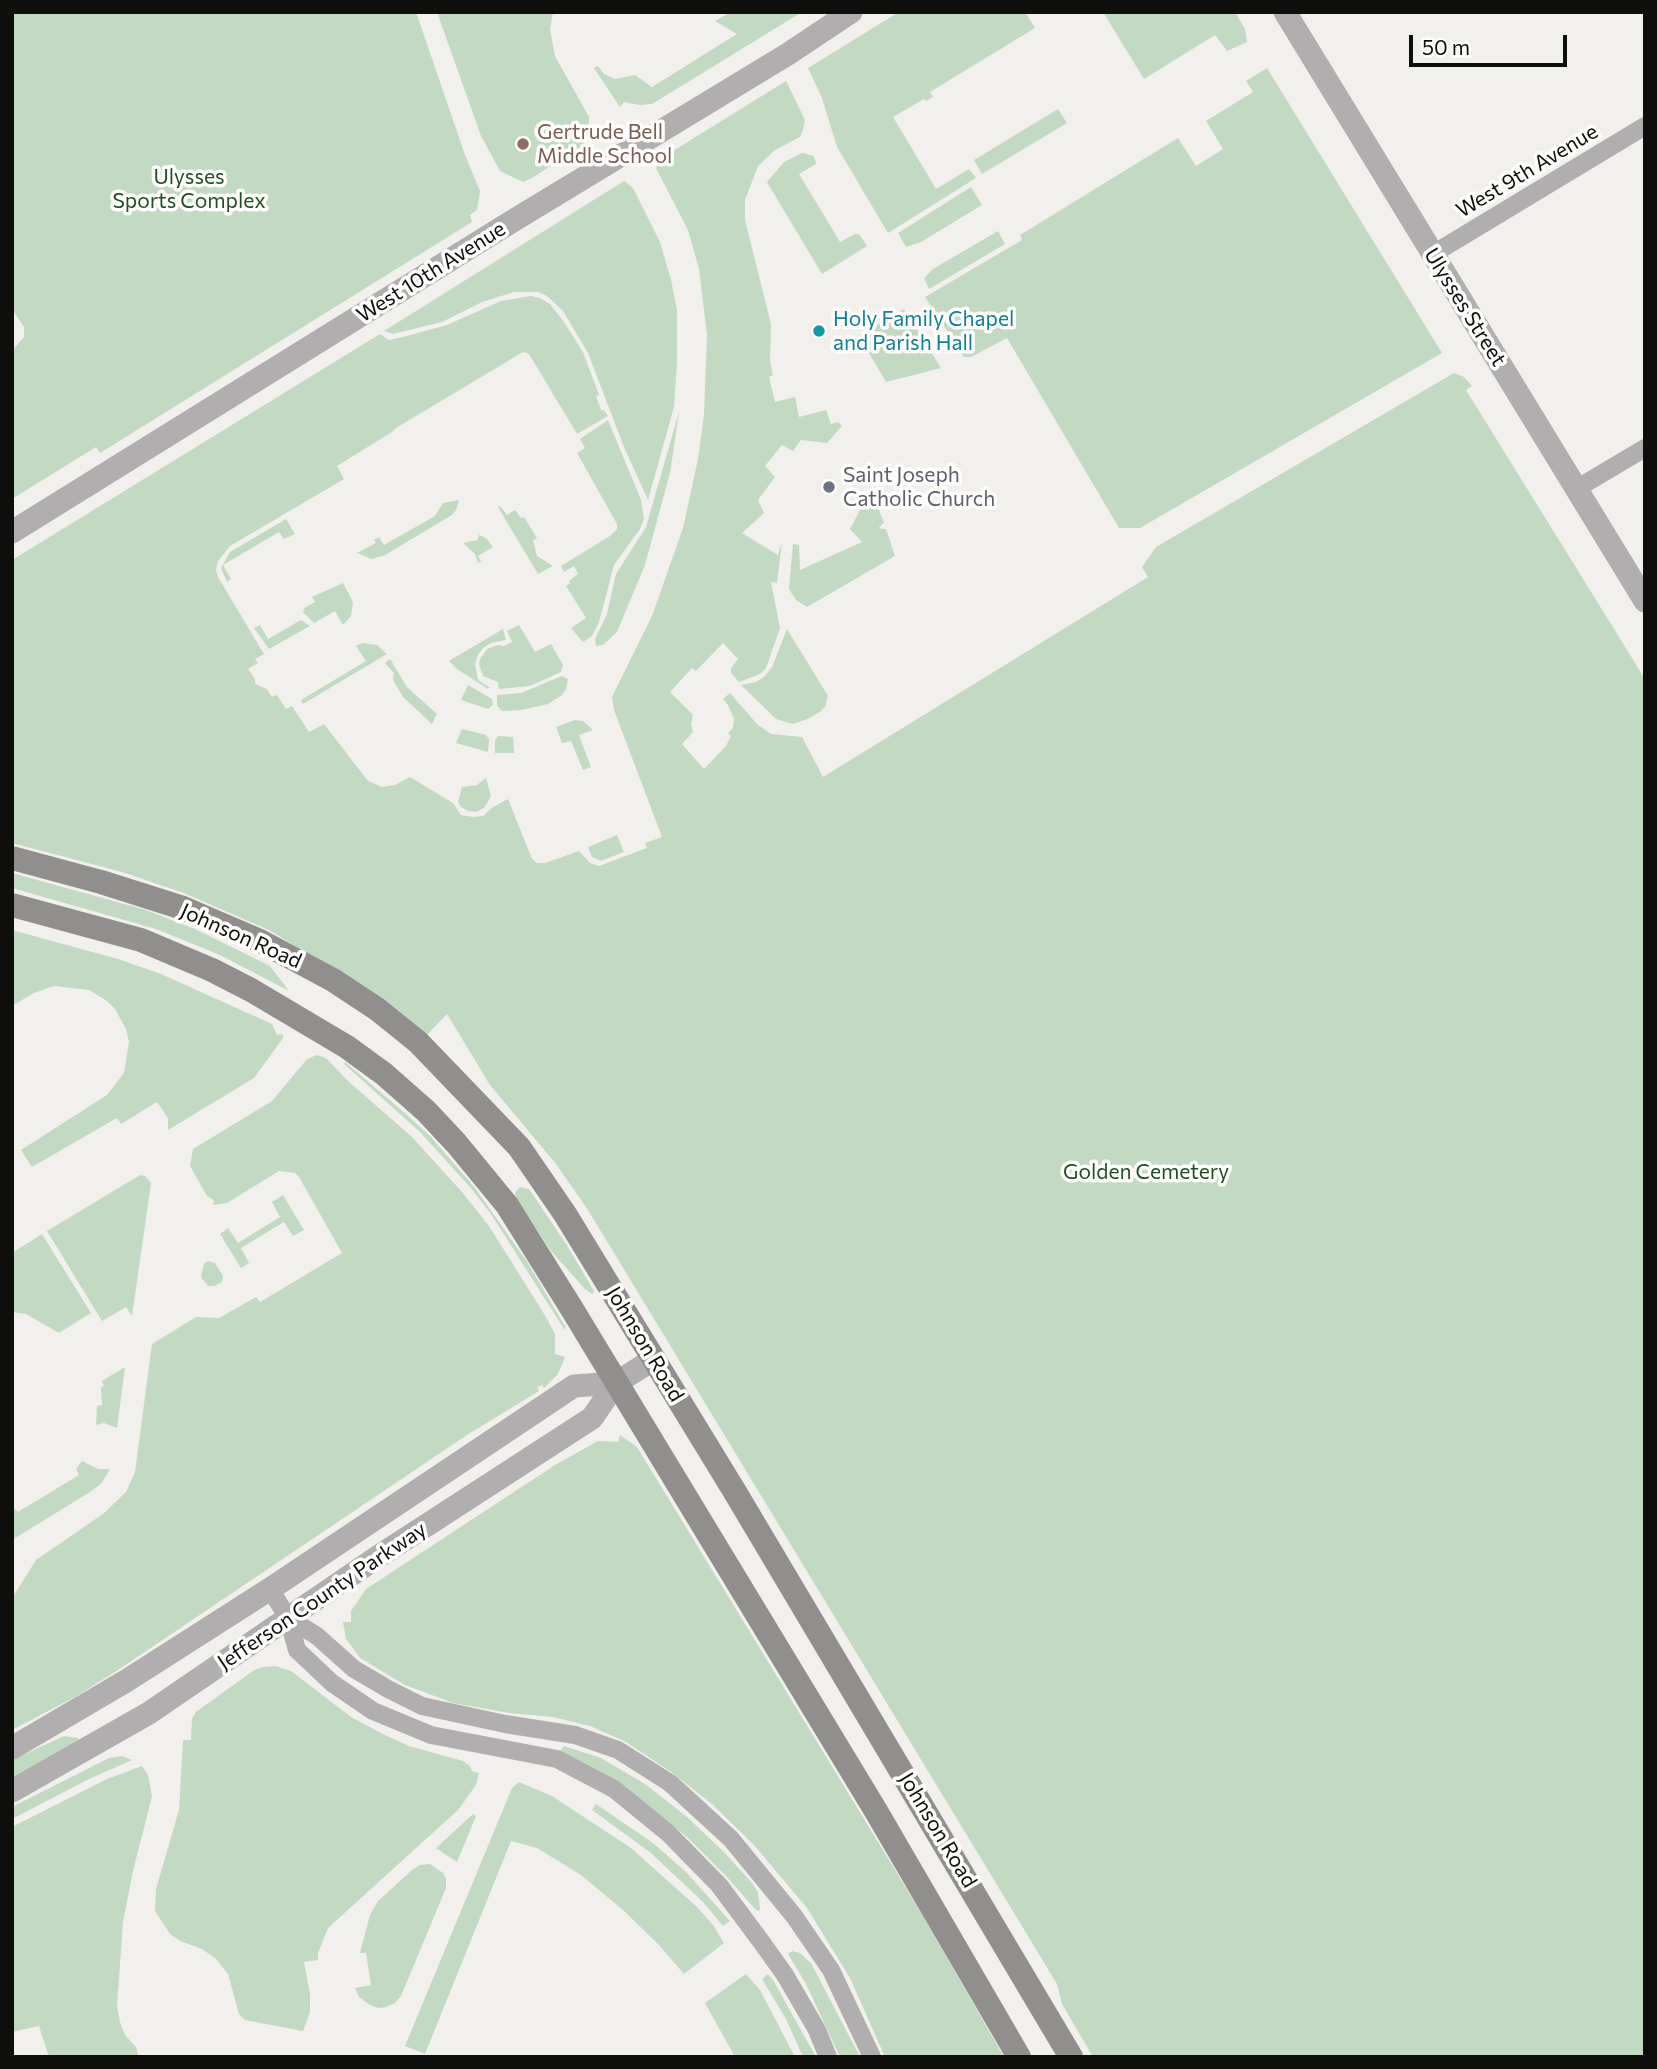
<!DOCTYPE html>
<style>
body{margin:0}
#map{position:relative;width:1657px;height:2069px;overflow:hidden;background:#f2f0ed;font-family:Commissioner,sans-serif}
canvas{display:block}
.frame{position:absolute;inset:0;border:14px solid #0e0e0d;pointer-events:none}
.scale{position:absolute;left:1409px;top:35px;width:158px;height:32px;box-sizing:border-box;border:4px solid #0e0e0d;border-top:0;padding-left:9px;font-size:21px;line-height:24px;white-space:nowrap;color:#0e0e0d;-webkit-text-stroke:5px #fffefc;paint-order:stroke}
</style>
<div id="map">
<canvas width="1657" height="2069"></canvas>
<div class="frame"></div>
<div class="scale">50 m</div>
</div>
<script>
const c = document.querySelector('canvas').getContext('2d');
c.lineJoin = 'round';
function fill(path, color) {
  c.fillStyle = color;
  c.fill(path, 'evenodd');
}
function shape(rows) {
  const path = new Path2D();
  for (const r of rows) {
    path.moveTo(r[0], r[1]);
    for (let i = 2; i < r.length; i += 2) path.lineTo(r[i], r[i + 1]);
  }
  return path;
}
function trace(path, color, width, dash) {
  c.strokeStyle = color;
  c.lineWidth = width;
  c.lineCap = dash ? 'butt' : 'round';
  c.setLineDash(dash || []);
  c.stroke(path);
}
function label(font, color, halo, rows, align = 'center') {
  c.font = font + ' Commissioner,sans-serif';
  c.lineWidth = 7;
  c.setLineDash([]);
  c.textBaseline = 'middle';
  c.strokeStyle = halo;
  c.fillStyle = color;
  for (const [text, x, y, turn = 0] of rows) {
    c.save();
    c.translate(x, y);
    c.rotate((+turn || 0) * Math.PI / 180);
    c.textAlign = isNaN(turn) ? turn : align;
    if (halo) c.strokeText(text, 0, 0);
    c.fillText(text, 0, 0);
    c.restore();
  }
}
fill(shape([
 [12,12,416,12,465,155,480,191,477,210,470,215,472,222,100,453,96,447,12,499,12,351,24,337,24,327,12,309],
 [437,12,553,12,550,29,555,56,589,117,589,129,584,145,532,178,523,182,500,171,481,136],
 [731,12,802,12,652,104,640,105,624,102,620,107,594,68,598,66,604,74,615,79,635,75,652,87,737,34,715,21],
 [899,12,1025,12,1035,28,930,92,933,97,926,101,924,99,893,117,936,189,969,169,976,178,888,233,837,147,822,98,808,68],
 [1103,12,1235,12,1245,29,1247,42,1227,51,1215,35,1144,79],
 [1267,68,1442,353,1140,528,1119,528,1007,338,971,357,964,357,925,297,1022,240,1020,235,1178,138,1196,166,1223,149,1206,121,1253,92,1246,81],
 [786,81,805,120,803,130,800,137,775,150,758,166,745,200,745,220,771,324,770,361,773,375,769,377,775,402,795,397,799,417,826,410,831,424,838,422,842,426,827,443,801,440,793,451,782,445,765,466,775,477,758,500,764,513,742,533,778,555,782,542,777,583,771,582,780,628,766,668,760,674,739,682,731,673,731,668,738,659,723,643,696,671,692,668,670,692,693,715,691,725,693,732,682,744,704,769,726,746,731,736,728,733,733,728,734,719,728,705,723,699,730,693,757,724,771,734,802,737,823,777,1148,577,1142,567,1156,547,1454,373,1464,377,1472,386,1466,390,1645,679,1645,2057,1093,2057,1062,2004,1057,1984,588,1210,556,1164,490,1085,447,1014,425,1037,385,1003,271,931,184,893,122,872,12,843,12,560,380,334,389,340,403,337,447,325,501,301,531,296,540,298,550,304,564,322,583,352,599,395,596,396,601,410,604,410,608,416,577,434,529,354,523,352,396,428,392,432,337,466,344,479,230,546,218,561,216,570,218,577,264,654,255,659,258,663,248,669,255,679,255,684,267,689,272,697,277,695,286,709,292,706,309,732,324,724,368,781,382,787,395,785,410,777,453,803,461,815,473,817,483,816,493,807,508,799,532,859,537,863,545,863,579,851,590,863,599,866,647,848,645,843,662,837,614,710,612,697,652,616,683,528,698,459,704,415,707,335,699,269,688,230,656,168,660,159],
 [1058,109,1067,123,982,174,974,160],
 [802,153,814,156,816,164,799,174,840,242,855,234,859,234,867,246,822,274,767,182,784,162],
 [624,181,633,188,660,242,671,280,677,310,677,362,674,407,648,500,624,447,588,353,563,311,547,296,538,292,514,292,482,302,442,322,393,334,384,331],
 [971,187,982,205,921,242,906,247,898,233],
 [998,231,1005,244,929,289,924,278,933,269],
 [904,309,941,368,886,382,859,336],
 [679,412,670,473,645,565,617,632,603,645,596,646,595,639,607,614,616,574,646,527],
 [608,420,641,500,644,519,640,529,614,565,599,622,592,636,583,642,571,628,586,618,566,586,570,583,569,581,578,574,574,566,564,572,561,566,610,536,617,529,617,524,577,453,585,448,580,439],
 [866,499,876,502,884,523,879,527,881,529,886,529,895,556,807,607,796,600,789,589,793,544,799,545,800,570,862,542,850,529],
 [459,500,456,510,452,515,385,555,372,559,357,553,376,543,374,540,379,537,384,545,435,516,443,503],
 [500,506,507,515,515,510,521,518,524,517,537,538,533,540,537,556,553,566,538,574,498,507],
 [286,519,295,534,284,539,279,532,223,565,231,579,227,582,221,568,230,552],
 [479,535,486,538,493,547,478,556,481,561,478,563,475,554,463,543,477,540],
 [343,583,353,602,351,616,343,625,335,611,314,623,303,612,304,608,315,602,312,597],
 [301,620,310,626,269,649,254,628,260,625,268,639],
 [519,625,535,652,551,644,563,665,561,672,530,686,499,689,498,682,483,676,479,664,480,659,487,649,498,645,504,646,512,642,507,631],
 [503,629,506,640,491,643,483,648,478,655,475,664,478,680,489,687,488,689,457,669,449,661],
 [787,629,828,696,825,707,821,711,810,718,793,724,776,719,741,685,756,682,764,677,772,667],
 [362,643,377,645,387,654,303,704,301,700,366,661,356,646],
 [390,659,407,687,437,714,432,724,403,697,393,680,394,673,385,663],
 [562,676,568,679,566,689,562,695,548,704,521,710,502,711,497,706,497,695,521,693],
 [468,685,492,699,493,705,488,709,461,700],
 [575,720,583,721,593,730,579,735,591,767,583,770,571,741,562,743,556,727],
 [462,729,486,735,489,739,488,752,456,743],
 [498,736,513,737,514,753,495,753,495,741],
 [486,778,491,796,484,808,476,812,468,811,461,807,458,802,462,787,477,785],
 [617,835,624,852,601,861,592,857,588,847],
 [12,873,146,910,195,929,270,966,289,991,220,955,156,929,12,888],
 [12,930,118,959,161,974,272,1024,277,1035,283,1034,283,1038,254,1078,168,1130,168,1118,157,1102,121,1124,117,1118,115,1119,32,1167,21,1150,107,1095,124,1073,129,1042,126,1029,115,1009,107,1001,89,990,54,986,34,993,12,1006],
 [317,1055,326,1058,348,1081,412,1137,462,1192,489,1226,546,1317,555,1334,555,1354,565,1357,562,1365,557,1375,544,1388,542,1385,537,1387,539,1391,467,1435,118,1670,75,1697,12,1730,12,1598,36,1560,103,1514,126,1492,135,1472,152,1344,196,1317,219,1318,256,1297,260,1302,342,1253,299,1177,295,1173,279,1171,227,1203,213,1205,214,1200,207,1196,190,1166,193,1149,272,1101,307,1059],
 [345,1062,405,1113,431,1137,475,1188,528,1263,566,1328,564,1329,491,1214,470,1187,420,1132,344,1064],
 [140,1175,145,1176,151,1183,132,1316,126,1307,102,1321,47,1231],
 [520,1187,529,1189,566,1244,594,1291,592,1294,584,1288,551,1251,516,1198,515,1193],
 [283,1195,304,1230,293,1236,284,1222,241,1248,249,1263,241,1268,220,1234,228,1228,238,1243,280,1217,272,1202],
 [42,1234,91,1313,59,1333,26,1314,12,1312,12,1253],
 [208,1261,215,1263,223,1276,222,1282,214,1286,208,1286,201,1277,204,1264],
 [125,1367,117,1428,104,1423,96,1425,97,1406,102,1405,101,1387,104,1386,102,1381],
 [620,1435,637,1447,922,1914,1004,2057,885,2057,850,1978,807,1908,754,1845,712,1804,671,1772,626,1742,590,1726,553,1717,509,1713,453,1703,405,1685,360,1658,346,1639,343,1622,351,1622,351,1611,366,1589,555,1465,598,1441,618,1442],
 [82,1461,98,1469,110,1469,101,1484,90,1492,12,1540,12,1506,18,1512,79,1475,76,1469],
 [276,1666,291,1671,351,1717,385,1735,409,1746,463,1761,470,1766,472,1771,479,1773,476,1785,458,1810,328,1928,318,1953,318,1960,304,1962,310,1994,310,2012,303,2031,245,2020,239,2014,228,1974,215,1958,202,1949,180,1941,170,1934,155,1911,156,1889,179,1810,183,1740,191,1740,192,1719,196,1712,254,1670,263,1667],
 [64,1736,78,1738,80,1742,12,1779,12,1760],
 [564,1746,601,1758,645,1784,686,1816,723,1851,752,1883,758,1892,760,1909,759,1911,755,1909,726,1876,687,1837,630,1794,561,1756,560,1751],
 [122,1756,132,1760,89,1779,12,1819,12,1807,109,1758],
 [142,1766,148,1775,152,1796,133,1871,123,1922,117,2006,120,2022,125,2035,136,2047,139,2057,49,2057,39,2026,12,2032,12,1827,107,1779],
 [519,1782,552,1796,631,1848,697,1907,713,1925,724,1943,684,1974,659,1945,623,1910,581,1875,537,1848,511,1841,425,2054,405,2046,512,1788],
 [596,1804,653,1843,686,1872,730,1921,723,1926,703,1902,651,1853,592,1810],
 [473,1814,476,1816,457,1862,436,1848],
 [430,1864,443,1873,446,1879,446,1888,401,1996,395,2003,386,2007,378,2008,370,2005,359,1997,355,1988,371,1985,366,1953,360,1953,370,1915,378,1901,412,1870,420,1865],
 [792,1951,800,1953,811,1963,860,2057,840,2057,806,1984,788,1954],
 [746,1974,760,1990,795,2057,735,2057,705,2003],
 [768,1974,773,1980,816,2057,803,2057,786,2019,762,1979]
]), '#c2d9c2');
trace(shape([
 [1433,254,1645,126],
 [1576,489,1645,448],
 [270,1589,288,1618,297,1650,332,1683,373,1711,431,1735,557,1759,614,1789,668,1833,719,1885,760,1940,785,1975,817,2030,828,2057],
 [288,1618,317,1636,354,1669,388,1689,422,1706,505,1724,575,1735,618,1750,670,1783,731,1839,794,1916,831,1970,872,2057]
]), '#b0aeae', 18);
trace(shape([
 [1285,12,1645,601],
 [12,532,511,222,788,54,851,12],
 [12,1748,126,1681,270,1589,574,1386,616,1383],
 [12,1791,149,1713,376,1558,592,1418,616,1383,654,1359]
]), '#b0aeae', 23);
trace(shape([
 [12,858,101,882,183,908,260,941,333,980,377,1009,418,1042,519,1147,565,1214,735,1492,1071,2057],
 [12,905,141,940,212,970,251,990,347,1047,384,1074,426,1111,456,1143,507,1205,572,1309,876,1811,1019,2057]
]), '#918e8e', 24);
for (const [x, y, r, color] of [
 [523,144,7,"#8d6e63"],
 [819,331,7,"#0f9aa8"],
 [829,487,7,"#6b7280"]
]) {
  const dot = new Path2D();
  dot.arc(x, y, r, 0, 2 * Math.PI);
  c.fillStyle = color;
  c.fill(dot);
  trace(dot, '#fffefc', 2.5);
}
label('21px', '#785e54', '#fffefc', [
 ["Gertrude Bell",537,132],
 ["Middle School",537,156]
], 'left');
label('21px', '#0e0e0d', '#fffefc', [
 ["West 9th Avenue",1527,171,-31],
 ["West 10th Avenue",431,272,-32],
 ["Ulysses Street",1465,307,58],
 ["Johnson Road",241,936,24],
 ["Johnson Road",645,1344,59],
 ["Jefferson County Parkway",322,1596,-34],
 ["Johnson Road",938,1830,59]
]);
label('21px', '#204d24', '#fffefc', [
 ["Ulysses",189,177],
 ["Sports Complex",189,201],
 ["Golden Cemetery",1146,1172]
]);
label('21px', '#0d838f', '#fffefc', [
 ["Holy Family Chapel",833,319],
 ["and Parish Hall",833,343]
], 'left');
label('21px', '#5b616d', '#fffefc', [
 ["Saint Joseph",843,475],
 ["Catholic Church",843,499]
], 'left');
</script>
